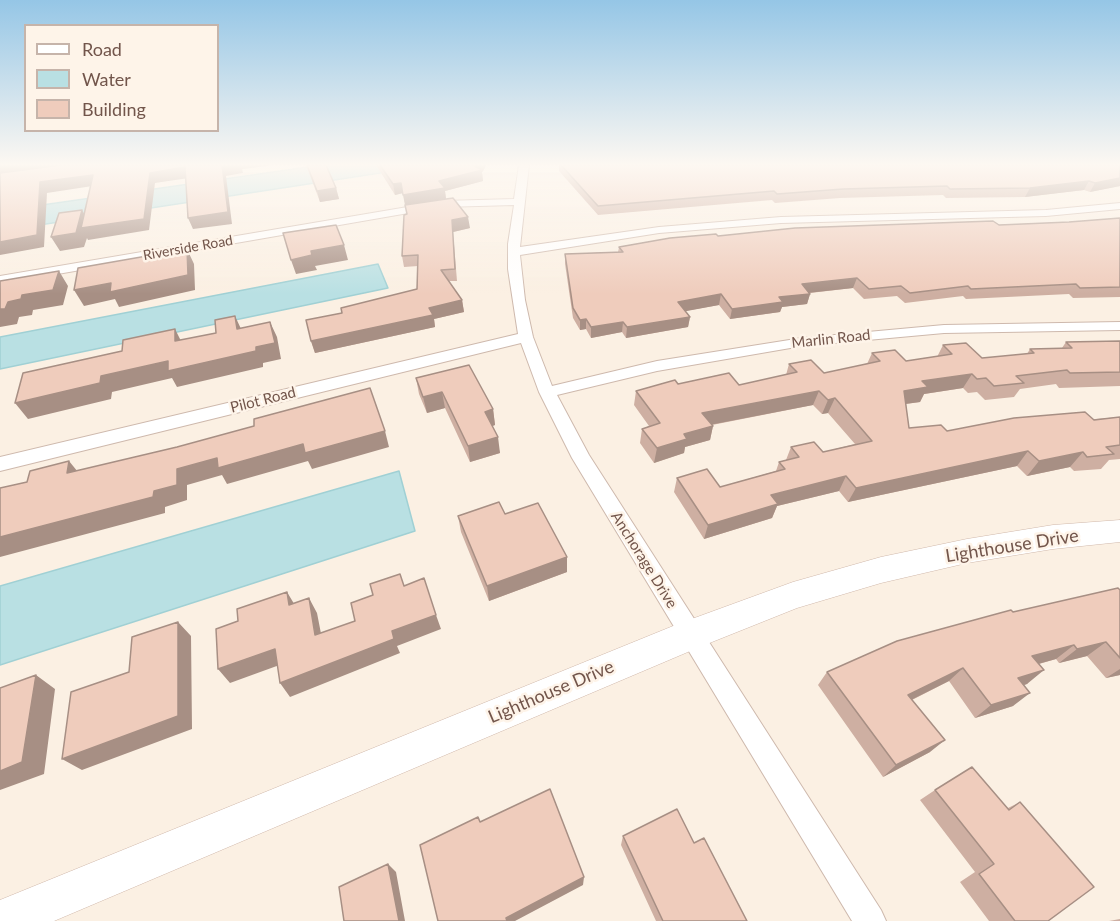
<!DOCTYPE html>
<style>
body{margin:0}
#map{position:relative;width:1120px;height:921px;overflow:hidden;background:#fbf0e3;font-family:Lato,sans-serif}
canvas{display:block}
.legend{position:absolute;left:24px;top:24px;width:195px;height:108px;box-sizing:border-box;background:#fef4e9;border:2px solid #c6b4aa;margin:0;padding:8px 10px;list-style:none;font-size:18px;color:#72554b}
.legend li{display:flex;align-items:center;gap:12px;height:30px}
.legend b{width:30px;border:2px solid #c6b4aa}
</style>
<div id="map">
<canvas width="1120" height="921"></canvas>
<ul class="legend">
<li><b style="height:8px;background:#fff"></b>Road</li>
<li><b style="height:16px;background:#b9e0e3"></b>Water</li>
<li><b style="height:16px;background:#efccbc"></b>Building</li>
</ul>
</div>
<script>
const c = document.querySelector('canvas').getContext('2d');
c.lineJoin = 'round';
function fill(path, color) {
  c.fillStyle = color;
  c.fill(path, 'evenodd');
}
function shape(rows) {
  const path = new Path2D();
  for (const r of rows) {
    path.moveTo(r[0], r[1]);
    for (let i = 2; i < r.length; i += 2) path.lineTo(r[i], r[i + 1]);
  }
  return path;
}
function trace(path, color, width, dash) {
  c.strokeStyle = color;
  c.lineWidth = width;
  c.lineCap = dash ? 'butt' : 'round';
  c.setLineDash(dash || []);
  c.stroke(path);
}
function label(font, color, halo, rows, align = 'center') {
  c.font = font + ' Lato,sans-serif';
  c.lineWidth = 5;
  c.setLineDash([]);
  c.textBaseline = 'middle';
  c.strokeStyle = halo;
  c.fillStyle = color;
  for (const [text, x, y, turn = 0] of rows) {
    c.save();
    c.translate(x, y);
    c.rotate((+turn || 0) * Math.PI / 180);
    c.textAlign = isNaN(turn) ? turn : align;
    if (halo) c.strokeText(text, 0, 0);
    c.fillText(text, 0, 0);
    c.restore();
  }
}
const water = shape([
 [322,165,433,165,0,231,0,211,322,165],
 [378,264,388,288,0,369,0,337,378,264],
 [399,471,415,531,0,665,0,586,399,471]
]);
fill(water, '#b9e0e3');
trace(water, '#a0d0d4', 1.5);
const street = shape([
 [519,165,529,165,520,247,659,227,781,217,1046,210,1120,203,1120,209,1046,216,781,223,659,233,520,255,525,300,533,337,552,386,657,361,802,338,944,325,1120,322,1120,330,944,333,802,346,657,371,557,395,589,455,881,910,886,921,852,921,572,458,539,392,521,343,0,471,0,457,518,334,508,269,508,244,514,205,443,207,0,284,0,276,443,201,514,199,519,165]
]);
const secondary = shape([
 [1120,520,1120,542,1053,549,967,563,881,583,797,608,702,646,54,921,0,921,0,900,678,624,793,582,881,557,967,539,1053,525,1120,520]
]);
trace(street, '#ceb9ad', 2);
trace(secondary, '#d0b8ab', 1);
fill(street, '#fff');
fill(secondary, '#fff');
fill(shape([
 [306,165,326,165,336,188,339,199,320,202],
 [376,165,486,165,483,171,482,172,483,181,445,191,446,199,424,202,470,228,453,232,457,281,449,281,462,300,464,312,434,319,435,327,315,353,311,341,342,313,417,289,418,266,404,267,402,256,407,214,403,193,395,195],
 [559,165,1120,165,1120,186,1090,192,1084,190,1025,197,946,198,943,195,840,198,775,203,772,200,598,215,559,171],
 [1120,218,1120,297,1073,298,1069,294,966,299,963,296,905,303,897,296,864,299,853,288,810,293,810,294,807,304,782,307,780,312,730,319,719,305,685,311,690,317,688,327,626,338,622,332,591,338,586,329,580,330,573,318,565,264,565,254,618,252,619,247,718,236,1069,222],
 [1120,341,1120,386,1059,388,1056,384,1020,389,1014,397,985,400,977,392,968,393,963,388,924,394,920,402,906,404,909,428,947,431,1120,417,1120,459,1109,460,1101,469,1074,471,1070,467,1027,476,1017,466,848,502,839,491,777,506,772,518,704,539,674,492,677,478,720,487,776,471,779,462,786,460,791,447,823,452,855,444,828,413,822,414,813,405,712,425,713,426,710,440,685,447,684,453,654,463,640,443,642,429,649,426,634,405,636,391,678,384,739,385,786,375,789,364,824,373,867,364,872,353,906,361,937,357,943,345,982,358,1027,354,1030,349,1062,348,1066,342],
 [416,378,493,409,495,425,492,426,500,453,470,462,445,408,427,413,419,394],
 [505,514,567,572,489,601,461,532,458,516],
 [1120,590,1120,675,1106,678,1087,656,1059,663,1056,659,1039,664,1027,684,1024,685,1013,706,975,718,949,681,912,700,930,752,883,777,818,685,827,672,1013,612],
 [935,790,1008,808,1020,802,1048,921,989,921,960,882,975,872,920,800],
 [623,836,694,843,747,921,656,921,621,845],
 [1120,919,1120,921,1109,921]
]), '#ceafa2');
fill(shape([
 [0,165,68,165,0,174],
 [222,165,274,165,242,169,243,173,226,176,232,224,193,229,188,218],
 [472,165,486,165,483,171,482,172,483,181,445,191,446,199,405,205,403,195,439,181],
 [185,167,189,178,155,183,149,230,88,240,87,238,84,247,60,251,51,237,82,210,90,224,150,173],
 [93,175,99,185,47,193,44,247,0,255,0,242,40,182],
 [1120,178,1120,186,1090,192,1095,183],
 [1089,181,1084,190,1025,197,1030,188],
 [401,183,403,193,395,195,393,184],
 [336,188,339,199,320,202,317,191],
 [468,217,470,228,453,232,457,281,452,220],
 [344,245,348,260,315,266,317,270,296,274,291,260,311,251],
 [187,249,194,264,195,290,119,307,115,299,84,306,74,290],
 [59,271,68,286,63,305,33,310,32,315,19,317,17,324,0,327,0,309,8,302,22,295],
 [857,278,853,288,798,294,802,284],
 [721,294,719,305,676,313,678,302],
 [810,294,807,304,782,307,780,312,730,319,732,309,779,297],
 [462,300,464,312,434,319,435,327,315,353,311,341,429,308],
 [235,316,242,331,237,329],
 [690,317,688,327,626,338,627,327],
 [586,319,586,329,580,330,580,320],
 [270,322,277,337,281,359,263,363,263,367,177,387,172,378,112,392,111,399,28,419,15,403,101,376,168,361,256,347],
 [623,322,622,332,591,338,591,327],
 [175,329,183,345,175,341],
 [972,374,963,388,924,394,920,402,897,405,904,391,922,381],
 [819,391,813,405,699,427,702,413],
 [442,392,445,408,427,413,423,397],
 [835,398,828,413,822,414,828,400],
 [493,409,495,425,487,428,485,412],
 [713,426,710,440,685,447,684,453,654,463,657,448,684,434],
 [385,431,389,447,312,469,308,461,227,484,222,475,187,485,187,500,165,507,165,513,0,557,0,537,154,491,177,469,217,458],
 [498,437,500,453,470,462,468,446],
 [1028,451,1017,466,848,502,856,488],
 [1083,452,1070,467,1027,476,1039,461],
 [69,461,82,477,67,473],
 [846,476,839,491,777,506,772,518,704,539,708,525,771,495],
 [567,557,567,572,489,601,487,586],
 [287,592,296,607,289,605],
 [309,598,317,613,324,649,315,635],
 [436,615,441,629,397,646,400,653,290,697,280,683,392,631],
 [178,622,191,636,192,729,82,770,62,759],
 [1106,642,1087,656,1059,663,1077,649],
 [1074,645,1056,659,1016,670,1032,656],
 [275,649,285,663,230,683,218,669],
 [963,668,949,681,895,708,908,695],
 [1120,669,1120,675,1106,678],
 [1044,670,1027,684,1002,692,1018,678],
 [36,675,55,689,44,774,0,790,0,771],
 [1030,693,1013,706,975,718,991,705],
 [945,740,930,752,883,777,896,765],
 [388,864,396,872,405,921,399,921],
 [584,877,583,885,515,921,507,921,506,918]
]), '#a78f84');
const building = shape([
 [61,165,225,165,222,165,228,212,188,218,185,167,150,173,144,219,81,228,93,175,40,182,37,235,0,242,0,173,61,165],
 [307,165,326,165,336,188,317,191,307,165],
 [380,165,473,165,482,170,439,181,445,188,403,195,401,183,393,184,380,165],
 [561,165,1120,165,1120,178,1095,183,1089,181,1030,188,950,189,947,186,843,189,777,194,774,191,598,206,561,165],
 [453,198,468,217,452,220,455,269,441,270,462,300,429,308,433,315,311,341,306,320,342,313,341,308,417,289,418,255,402,256,404,215,407,214,405,205,453,198],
 [82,210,76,233,51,237,59,213,82,210],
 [1120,218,1120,287,1080,288,1076,284,971,289,968,286,910,293,901,286,869,289,857,278,802,284,810,294,779,297,783,302,732,309,721,294,678,302,690,317,627,327,623,322,591,327,586,319,580,320,573,308,565,254,623,252,619,247,670,238,716,234,718,236,795,228,993,221,999,225,1069,222,1120,218],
 [336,225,344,245,311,251,312,255,291,260,283,233,336,225],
 [187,249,188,275,110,292,111,283,74,290,78,268,187,249],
 [59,271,53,290,22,295,21,299,8,302,5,309,0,309,0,281,59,271],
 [235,316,237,329,270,322,275,343,256,347,256,351,168,371,168,361,101,376,100,383,15,403,23,373,122,351,123,340,175,329,175,341,216,333,215,320,235,316],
 [1120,341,1120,372,1070,373,1067,370,1016,376,1024,383,994,386,986,378,977,379,972,374,922,381,928,387,904,391,909,428,941,425,947,431,1014,418,1085,412,1094,420,1120,417,1120,445,1106,447,1114,454,1087,457,1083,452,1039,461,1028,451,856,488,846,476,771,495,778,504,708,525,677,478,707,469,720,487,785,469,779,462,799,457,791,447,814,442,823,452,872,441,835,398,828,400,819,391,702,413,713,426,684,434,687,439,657,448,642,429,660,423,636,391,675,380,678,384,729,373,739,385,797,372,789,364,811,360,824,373,880,361,872,353,895,350,906,361,952,354,943,345,966,343,982,358,1034,353,1030,349,1072,348,1066,342,1120,341],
 [469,365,493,409,485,412,498,437,468,446,442,392,423,397,416,378,469,365],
 [370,388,385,431,305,453,303,444,218,468,217,458,177,469,177,485,154,491,153,497,0,537,0,488,27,482,30,471,69,461,67,473,177,447,254,426,254,419,370,388],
 [499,502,505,514,538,503,567,557,487,586,458,516,499,502],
 [400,574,404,586,424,578,436,615,392,631,394,639,280,683,275,649,218,669,216,629,238,621,237,609,287,592,289,605,309,598,315,635,355,621,351,603,373,595,370,584,400,574],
 [1118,588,1120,590,1120,658,1106,642,1077,649,1074,645,1032,656,1044,670,1018,678,1030,693,991,705,963,668,908,695,945,740,896,765,827,672,897,641,1011,610,1013,612,1118,588],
 [178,622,178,716,62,759,71,692,129,672,132,637,178,622],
 [36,675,22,762,0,771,0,688,36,675],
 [972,767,1009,810,1020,802,1094,887,1048,921,1015,921,979,874,994,864,935,790,972,767],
 [550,789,584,877,506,918,507,921,438,921,420,845,478,817,480,822,550,789],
 [677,809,694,843,704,838,747,921,663,921,623,836,677,809],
 [388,864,399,921,344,921,339,887,388,864]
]);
fill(building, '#efccbc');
trace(building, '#a78f84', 1.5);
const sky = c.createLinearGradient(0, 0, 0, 294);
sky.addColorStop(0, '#95c6e6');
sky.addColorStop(0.56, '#fdf8f2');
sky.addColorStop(1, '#fdf8f200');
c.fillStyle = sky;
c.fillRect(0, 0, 1120, 294);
label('14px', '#72554b', '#fef4e9', [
 ["Riverside Road",188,248,-10]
]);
label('15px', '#72554b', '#fef4e9', [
 ["Marlin Road",831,339,-6],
 ["Pilot Road",263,400,-14],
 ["Anchorage Drive",644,560,58]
]);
label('18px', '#72554b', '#fef4e9', [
 ["Lighthouse Drive",1012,546,-9],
 ["Lighthouse Drive",551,692,-23]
]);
</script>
